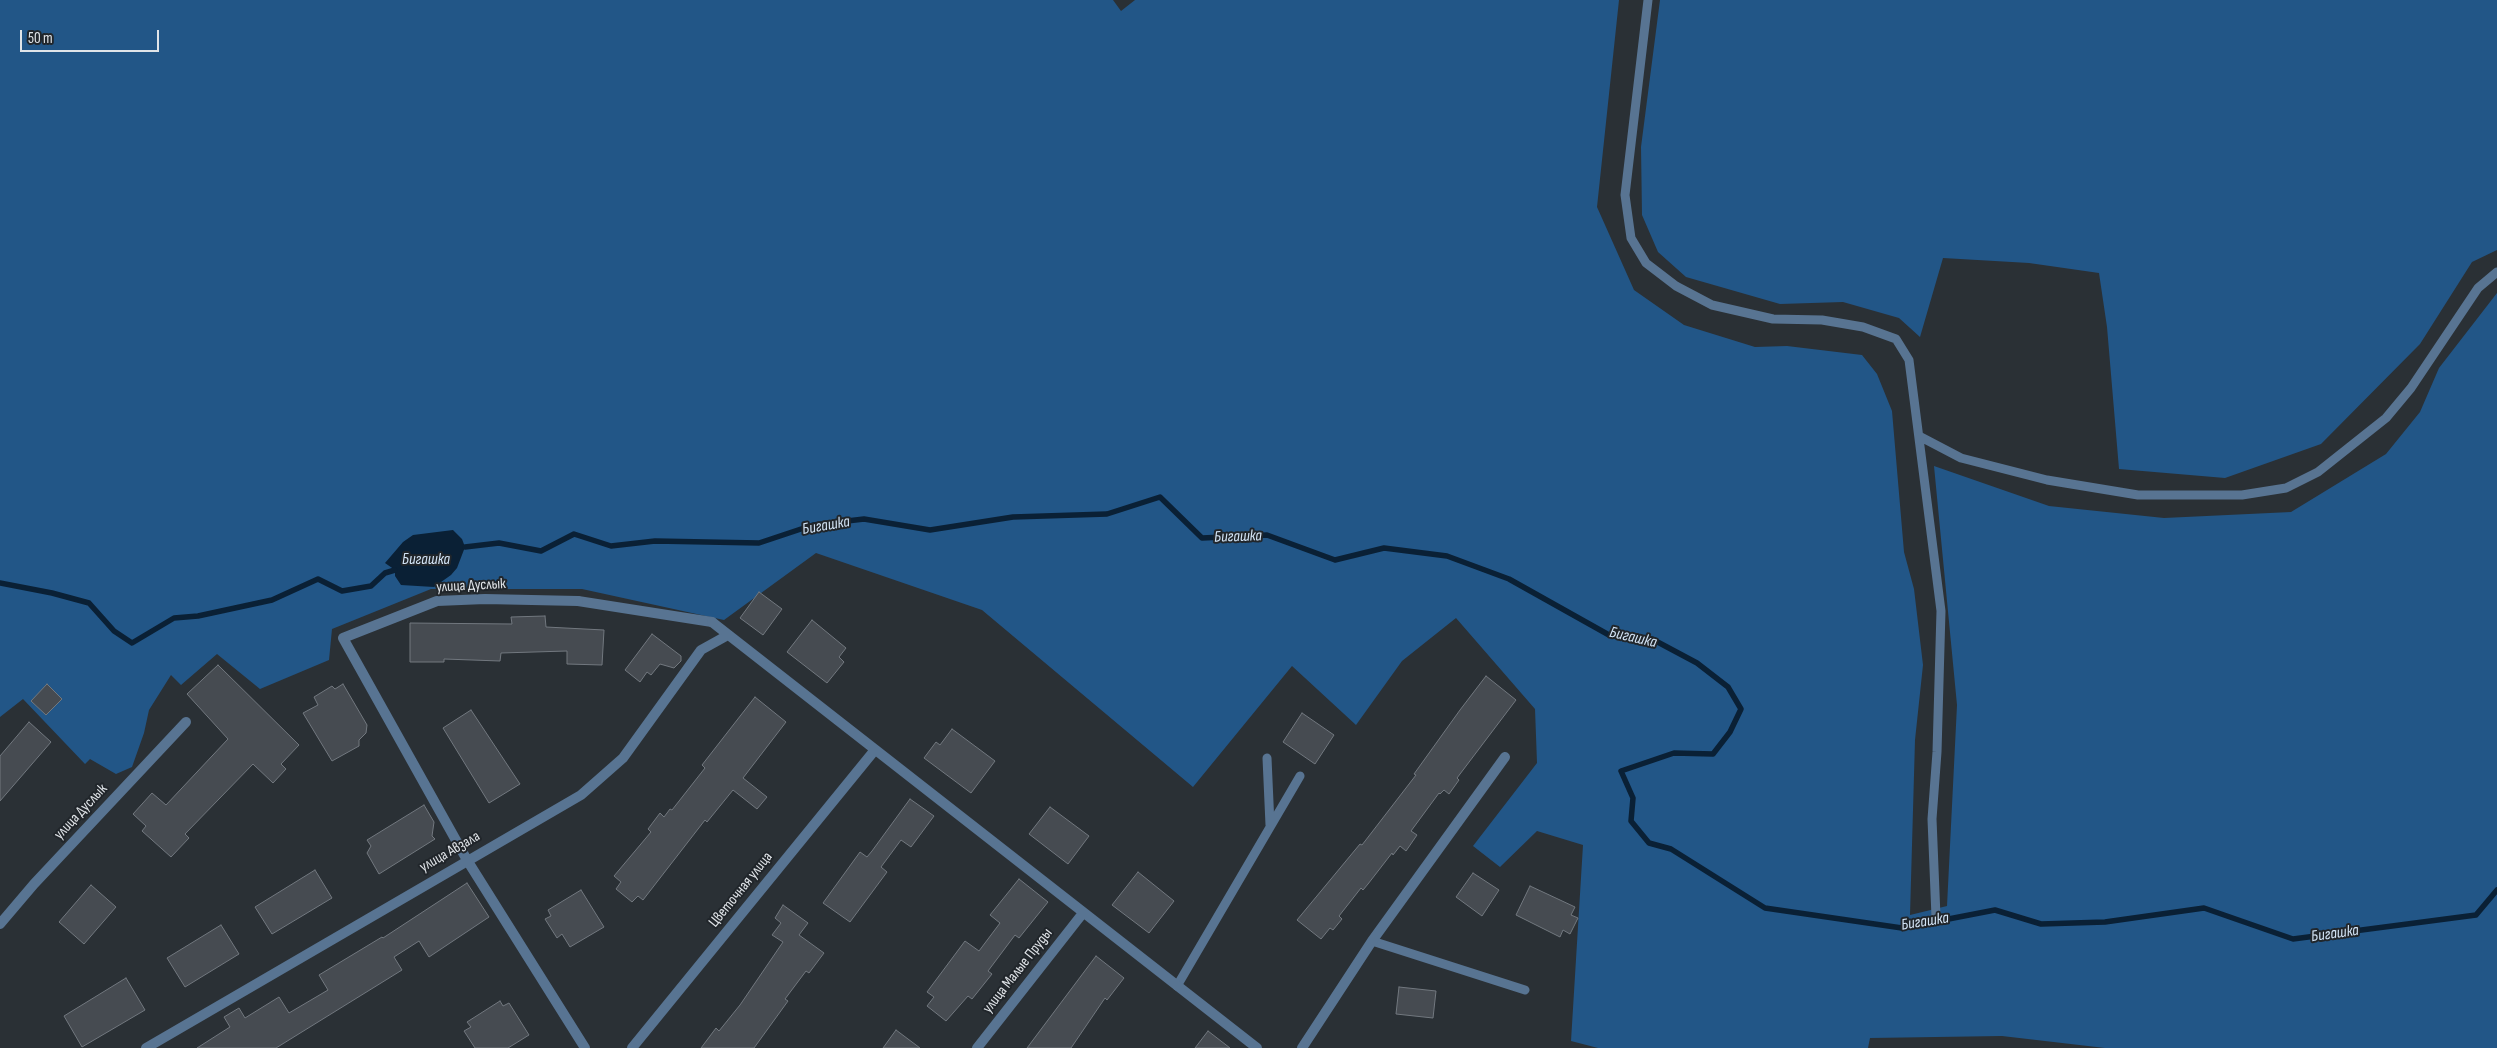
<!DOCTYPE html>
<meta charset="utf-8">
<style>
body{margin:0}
#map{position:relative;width:2497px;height:1048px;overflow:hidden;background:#2a3035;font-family:"Sofia Sans Condensed",sans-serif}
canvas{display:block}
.scale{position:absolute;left:20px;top:30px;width:139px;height:22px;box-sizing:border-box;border:2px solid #e0e4e8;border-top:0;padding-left:6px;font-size:15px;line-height:18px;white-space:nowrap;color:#e0e4e8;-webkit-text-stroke:4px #21262b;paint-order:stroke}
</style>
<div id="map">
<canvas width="2497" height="1048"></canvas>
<div class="scale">50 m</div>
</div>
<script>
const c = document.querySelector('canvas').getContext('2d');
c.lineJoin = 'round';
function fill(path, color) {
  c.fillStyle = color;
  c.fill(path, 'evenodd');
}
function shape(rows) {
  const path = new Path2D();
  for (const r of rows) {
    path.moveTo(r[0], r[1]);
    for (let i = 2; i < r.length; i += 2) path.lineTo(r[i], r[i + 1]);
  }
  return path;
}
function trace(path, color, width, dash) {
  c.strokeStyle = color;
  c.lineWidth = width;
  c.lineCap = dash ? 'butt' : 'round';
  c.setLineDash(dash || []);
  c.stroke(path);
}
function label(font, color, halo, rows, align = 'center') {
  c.font = font + ' "Sofia Sans Condensed",sans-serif';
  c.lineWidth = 4;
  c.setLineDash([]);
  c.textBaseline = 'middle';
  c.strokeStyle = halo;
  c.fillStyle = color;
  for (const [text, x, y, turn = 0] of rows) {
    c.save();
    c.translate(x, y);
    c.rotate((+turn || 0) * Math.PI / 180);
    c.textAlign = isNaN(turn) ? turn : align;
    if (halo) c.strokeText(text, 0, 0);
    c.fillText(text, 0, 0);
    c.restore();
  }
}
fill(shape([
 [0,0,1113,0,1121,11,1135,0,1619,0,1597,207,1634,290,1684,325,1755,347,1787,346,1862,355,1877,374,1892,411,1904,552,1914,589,1923,665,1915,740,1910,915,1947,906,1957,705,1934,466,2049,506,2164,518,2291,512,2386,454,2420,412,2439,368,2497,293,2497,1048,2105,1048,2002,1036,1870,1038,1868,1048,1598,1048,1571,1041,1583,845,1537,831,1500,867,1473,846,1537,763,1535,709,1456,618,1402,661,1356,725,1292,666,1193,787,982,610,816,553,724,620,582,589,431,589,332,629,329,660,260,689,217,654,181,685,171,675,149,710,144,733,132,767,116,774,90,759,85,764,23,699,0,717],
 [1660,0,2497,0,2497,250,2472,262,2420,344,2321,444,2225,478,2119,469,2107,327,2099,273,2029,263,1943,258,1920,337,1899,318,1843,302,1780,304,1686,277,1658,252,1642,215,1641,147]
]), '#225687');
fill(shape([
 [453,530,462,539,465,547,457,568,451,575,434,587,401,585,395,576,395,570,385,563,403,542,413,535]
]), '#0a2035');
trace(shape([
 [465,547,499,543,541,551,574,534,611,546,655,541,759,543,813,525,864,519,930,530,1013,517,1107,514,1160,497,1202,538,1267,535,1335,560,1384,548,1447,556,1509,579,1609,635,1652,639,1697,663,1728,687,1741,709,1730,732,1713,754,1674,753,1621,771,1633,798,1631,821,1649,843,1671,849,1765,908,1902,928,1995,910,2041,924,2105,922,2204,908,2293,939,2476,915,2497,890],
 [0,583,52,593,89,603,114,631,132,643,174,618,198,616,272,600,318,579,342,591,371,586,385,573,395,570]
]), '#0a2035', 5.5);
const building = shape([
 [759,592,782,609,763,635,740,618,759,592],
 [545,616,546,627,604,630,602,665,567,664,567,651,501,653,500,661,444,659,444,662,410,662,410,623,512,624,511,617,545,616],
 [812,620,846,648,839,657,844,662,827,683,787,652,812,620],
 [652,634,681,656,681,661,674,668,660,664,651,675,647,672,640,682,625,670,652,634],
 [218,665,299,745,281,764,286,769,273,783,253,764,185,834,189,838,171,857,142,831,146,826,133,814,152,793,166,805,228,739,187,694,218,665],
 [1486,676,1516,700,1457,778,1459,780,1449,794,1444,790,1440,794,1439,793,1411,831,1417,835,1406,851,1400,846,1393,855,1392,853,1368,884,1363,890,1361,888,1339,916,1342,919,1333,930,1330,928,1321,939,1297,920,1360,844,1362,845,1416,775,1414,774,1460,710,1486,676],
 [47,684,62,699,46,715,31,701,47,684],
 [343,684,367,725,366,733,359,740,359,746,332,761,303,713,318,705,314,697,332,686,335,689,343,684],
 [755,697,786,722,743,778,767,797,757,809,733,790,707,822,705,820,643,900,638,896,632,902,616,889,621,882,614,876,651,832,648,829,660,813,664,817,670,809,672,810,705,768,702,765,755,697],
 [471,710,520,784,489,803,443,728,471,710],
 [1302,713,1334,735,1315,764,1283,742,1302,713],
 [29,722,51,742,0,801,0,756,29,722],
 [952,729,995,761,971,793,924,758,936,742,940,745,952,729],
 [910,799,934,816,911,847,901,840,881,867,887,872,850,922,823,903,860,852,867,857,872,851,910,799],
 [424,805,434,822,432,836,435,839,379,874,367,853,371,846,367,840,424,805],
 [1050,807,1089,836,1068,864,1029,834,1050,807],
 [315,870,332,898,272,934,255,907,315,870],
 [1138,872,1174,901,1149,933,1112,905,1138,872],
 [1473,873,1499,890,1482,916,1456,897,1473,873],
 [1019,879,1048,902,1019,938,1015,935,988,971,992,974,972,999,968,996,946,1021,927,1006,934,997,927,992,965,941,979,951,1000,923,990,915,1019,879],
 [467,883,489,917,429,957,419,941,394,957,402,970,276,1048,197,1048,230,1027,224,1017,239,1008,245,1018,279,997,289,1013,328,990,319,975,382,937,383,938,467,883],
 [91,885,116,907,84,944,59,922,91,885],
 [1530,886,1575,907,1571,915,1578,918,1570,934,1563,930,1560,937,1516,915,1530,886],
 [581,890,604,927,570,947,562,934,557,938,545,919,551,916,548,910,581,890],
 [783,905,808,923,799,935,824,953,809,973,806,971,785,999,788,1001,754,1048,701,1048,716,1028,719,1031,740,1005,783,942,772,935,781,923,775,918,783,905],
 [221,925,239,954,185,987,167,958,221,925],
 [1096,956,1124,978,1107,1000,1105,998,1071,1048,1027,1048,1096,956],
 [126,978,145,1010,82,1047,64,1016,126,978],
 [1399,987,1436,991,1433,1018,1396,1014,1399,987],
 [500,1001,503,1006,509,1003,529,1035,508,1048,475,1048,464,1031,471,1027,467,1022,500,1001],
 [896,1030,920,1048,883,1048,896,1030],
 [1208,1031,1230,1048,1195,1048,1208,1031]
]);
fill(building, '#464b51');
trace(building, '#72787f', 1);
trace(shape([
 [1648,0,1625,195,1631,238,1646,263,1676,286,1712,305,1773,319,1822,320,1863,327,1896,339,1909,360,1941,611,1937,752,1932,819,1936,917],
 [1919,436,1961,458,2047,480,2138,495,2242,495,2286,488,2318,472,2386,418,2411,388,2478,288,2497,272],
 [1267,758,1270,825],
 [1372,941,1525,990],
 [1177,986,1300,776]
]), '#587492', 9);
trace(shape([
 [578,601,712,622]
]), '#587492', 10);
trace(shape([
 [578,601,485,599,437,601,343,638,467,860,585,1048],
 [712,622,1257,1048],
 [0,924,34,884,186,722],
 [146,1048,581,795,623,758,701,650,728,635],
 [632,1048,874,751],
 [977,1048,1083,913],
 [1302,1048,1372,941,1505,757]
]), '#587492', 10);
label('15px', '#e0e4e8', '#21262b', [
 ["улица Дуслык",471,586,-3],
 ["улица Дуслык",81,812,-47],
 ["улица Авзала",450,852,-30],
 ["Цветочная улица",741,890,-51],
 ["улица Малые Пруды",1018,971,-52]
]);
label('italic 16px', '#d4e5f7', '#21262b', [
 ["Бигашка",826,526,-10],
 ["Бигашка",1238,537,-2],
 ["Бигашка",426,560],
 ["Бигашка",1633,638,13],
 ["Бигашка",1925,922,-9],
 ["Бигашка",2335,934,-8]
]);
</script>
